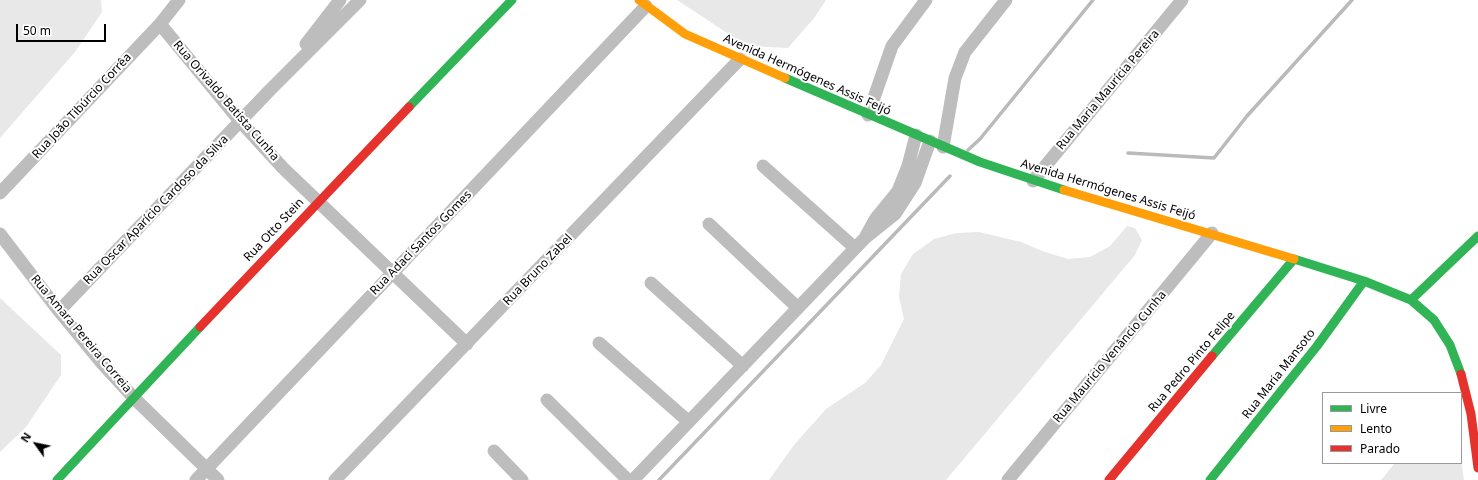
<!DOCTYPE html>
<meta charset="utf-8">
<style>
body{margin:0}
#map{position:relative;width:1478px;height:480px;overflow:hidden;background:#fff;font-family:"Noto Sans",sans-serif}
canvas{display:block}
.legend{position:absolute;left:1322px;top:392px;width:140px;height:72px;box-sizing:border-box;background:#fff;border:1px solid #999;margin:0;padding:5px 7px;list-style:none;font-size:12px;color:#000}
.legend li{display:flex;align-items:center;gap:8px;height:20px}
.legend b{width:20px;border:1px solid #999}
.north{position:absolute;left:16px;top:424px;width:40px;height:40px;-webkit-text-stroke:3px #fff;paint-order:stroke;rotate:303deg;font-size:11px;font-weight:700;line-height:16px;text-align:center;color:#000}
.north::after{content:'';display:block;margin:auto;width:14px;height:18px;background:#000;clip-path:polygon(50% 0,100% 100%,50% 72%,0 100%)}
.scale{position:absolute;left:16px;top:24px;width:90px;height:18px;box-sizing:border-box;border:2px solid #000;border-top:0;padding-left:5px;font-size:12px;line-height:14px;white-space:nowrap;color:#000;-webkit-text-stroke:3px #fff;paint-order:stroke}
</style>
<div id="map">
<canvas width="1478" height="480"></canvas>
<ul class="legend">
<li><b style="height:5px;background:#30b455"></b>Livre</li>
<li><b style="height:5px;background:#ff9f0a"></b>Lento</li>
<li><b style="height:5px;background:#e5322d"></b>Parado</li>
</ul>
<div class="north">N</div>
<div class="scale">50 m</div>
</div>
<script>
const c = document.querySelector('canvas').getContext('2d');
c.lineJoin = 'round';
function fill(path, color) {
  c.fillStyle = color;
  c.fill(path, 'evenodd');
}
function shape(rows) {
  const path = new Path2D();
  for (const r of rows) {
    path.moveTo(r[0], r[1]);
    for (let i = 2; i < r.length; i += 2) path.lineTo(r[i], r[i + 1]);
  }
  return path;
}
function trace(path, color, width, dash) {
  c.strokeStyle = color;
  c.lineWidth = width;
  c.lineCap = dash ? 'butt' : 'round';
  c.setLineDash(dash || []);
  c.stroke(path);
}
function label(font, color, halo, rows, align = 'center') {
  c.font = font + ' "Noto Sans",sans-serif';
  c.lineWidth = 4;
  c.setLineDash([]);
  c.textBaseline = 'middle';
  c.strokeStyle = halo;
  c.fillStyle = color;
  for (const [text, x, y, turn = 0] of rows) {
    c.save();
    c.translate(x, y);
    c.rotate((+turn || 0) * Math.PI / 180);
    c.textAlign = isNaN(turn) ? turn : align;
    if (halo) c.strokeText(text, 0, 0);
    c.fillText(text, 0, 0);
    c.restore();
  }
}
fill(shape([
 [0,0,101,0,102,12,75,52,0,138],
 [677,0,826,0,815,17,788,48,747,46],
 [1127,226,1135,228,1142,240,1135,255,946,480,769,480,794,445,826,409,865,383,881,365,904,319,899,297,901,274,913,254,934,239,956,233,979,232,1021,242,1042,251,1068,259,1090,257,1110,246],
 [0,298,61,355,61,375,26,427,0,452],
 [1461,459,1464,480,1381,480,1395,463,1461,463]
]), '#e8e8e8');
trace(shape([
 [968,150,980,139,1093,0],
 [1128,153,1214,158,1247,116,1352,0],
 [659,480,950,176]
]), '#bababa', 3.5);
trace(shape([
 [160,24,240,121,283,168,467,344],
 [306,44,340,0],
 [868,115,892,46,926,0],
 [943,147,955,78,965,52,1006,0],
 [763,166,855,248],
 [1033,181,1182,0],
 [0,193,160,24,179,0],
 [709,224,798,308],
 [0,234,59,311,100,361,134,398,218,480],
 [866,236,876,218,898,191,908,166,916,135],
 [651,283,743,366],
 [59,311,269,91,360,0],
 [599,343,689,422],
 [547,400,628,480],
 [494,451,522,480],
 [196,480,646,6],
 [335,480,740,59],
 [633,480,865,238,895,214,915,183,930,141],
 [1008,480,1212,233]
]), '#bdbdbd', 13);
trace(shape([
 [785,78,980,162,1064,190],
 [409,107,512,0],
 [1294,259,1364,281,1411,300,1434,320,1450,345,1461,374],
 [1411,300,1478,236],
 [1212,356,1294,259],
 [57,480,200,327],
 [1210,480,1317,346,1364,281]
]), '#30b455', 9);
trace(shape([
 [639,0,685,34,785,78],
 [1064,190,1294,259]
]), '#ff9f0a', 9);
trace(shape([
 [200,327,409,107],
 [1461,374,1471,414,1478,468],
 [1109,480,1212,356]
]), '#e5322d', 9);
label('12px', '#000', '#fff', [
 ["Avenida Hermógenes Assis Feijó",807,75,24],
 ["Rua Maria Maurícia Pereira",1108,90,-50],
 ["Rua Orivaldo Batista Cunha",226,101,49],
 ["Rua João Tibúrcio Corrêa",82,106,-47],
 ["Avenida Hermógenes Assis Feijó",1108,190,17],
 ["Rua Oscar Aparício Cardoso da Silva",156,210,-46],
 ["Rua Otto Stein",274,230,-47],
 ["Rua Adaci Santos Gomes",421,243,-46],
 ["Rua Bruno Zabel",538,270,-46],
 ["Rua Amara Pereira Correia",81,334,50],
 ["Rua Maurício Venâncio Cunha",1110,357,-50],
 ["Rua Pedro Pinto Felipe",1192,362,-50],
 ["Rua Maria Mansoto",1279,374,-52]
]);
</script>
